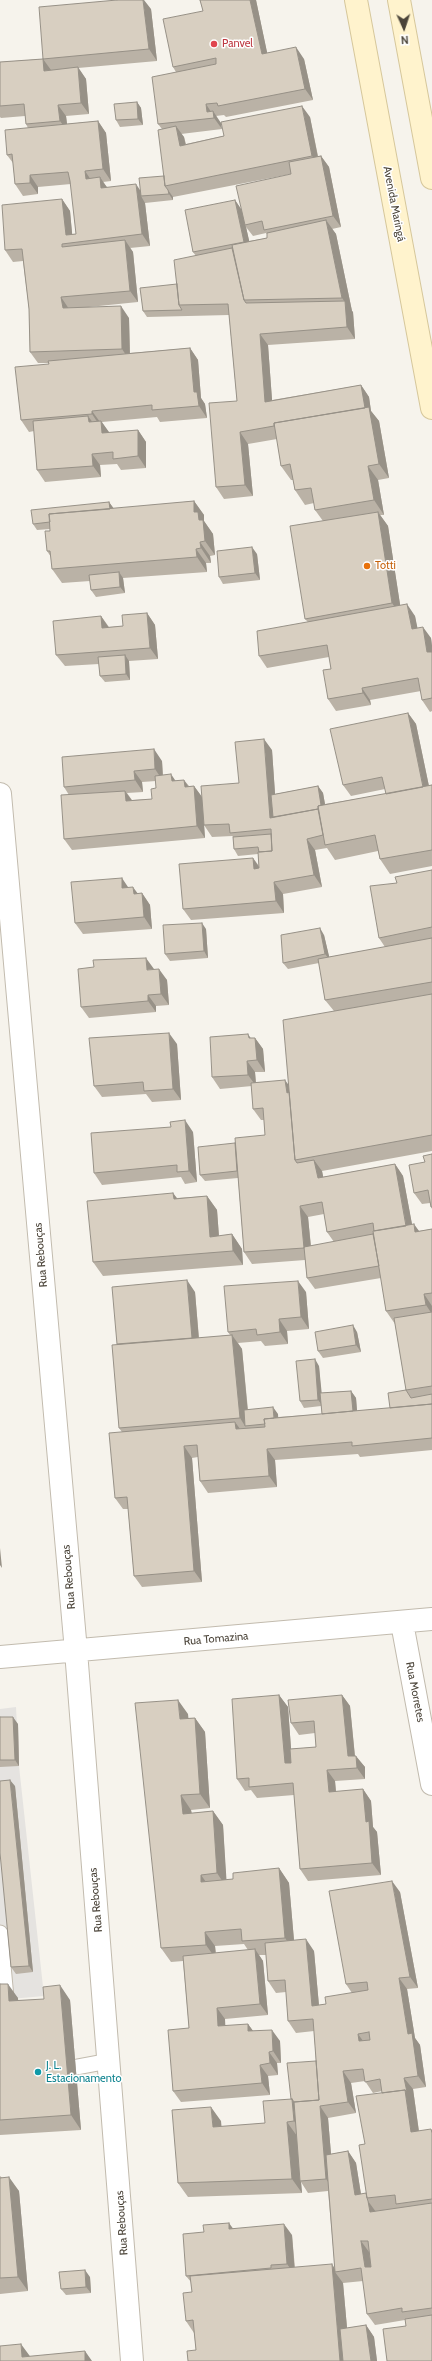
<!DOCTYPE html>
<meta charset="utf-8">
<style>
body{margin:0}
#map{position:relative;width:432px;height:2361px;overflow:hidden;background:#f6f3ec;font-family:Cabin,sans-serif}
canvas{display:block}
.north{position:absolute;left:384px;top:8px;width:40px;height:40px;-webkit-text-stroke:3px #fff;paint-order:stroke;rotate:177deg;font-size:11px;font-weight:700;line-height:16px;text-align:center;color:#4b4439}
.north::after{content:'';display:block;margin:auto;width:14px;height:18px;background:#4b4439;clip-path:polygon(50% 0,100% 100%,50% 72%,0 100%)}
</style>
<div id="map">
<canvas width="432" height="2361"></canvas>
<div class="north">N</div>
</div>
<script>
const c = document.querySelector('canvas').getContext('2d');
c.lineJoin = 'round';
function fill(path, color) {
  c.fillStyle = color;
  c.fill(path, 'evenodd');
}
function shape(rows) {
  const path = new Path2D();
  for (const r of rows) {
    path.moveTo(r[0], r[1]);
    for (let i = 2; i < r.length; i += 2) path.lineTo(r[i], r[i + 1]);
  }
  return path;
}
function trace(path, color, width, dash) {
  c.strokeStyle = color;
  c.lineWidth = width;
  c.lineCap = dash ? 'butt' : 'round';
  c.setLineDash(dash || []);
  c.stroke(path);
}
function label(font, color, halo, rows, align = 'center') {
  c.font = font + ' Cabin,sans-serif';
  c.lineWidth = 3;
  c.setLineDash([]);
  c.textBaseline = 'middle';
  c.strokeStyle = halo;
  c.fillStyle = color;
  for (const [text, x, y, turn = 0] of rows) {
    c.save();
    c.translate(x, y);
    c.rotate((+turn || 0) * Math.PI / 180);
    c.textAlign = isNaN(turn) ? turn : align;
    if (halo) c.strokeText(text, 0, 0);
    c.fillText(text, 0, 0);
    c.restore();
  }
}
fill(shape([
 [16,1707,19,1766,44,1996,0,2000,0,1709]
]), '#e5e3e0');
const lane = shape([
 [0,1933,6,1998],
 [77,2067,109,2061]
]);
const street = shape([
 [0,794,76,1651,132,2361],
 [402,1623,432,1784],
 [0,1657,432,1619]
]);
const secondary = shape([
 [356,0,432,408],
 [399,0,432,178]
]);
trace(lane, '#c2bbae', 17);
trace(street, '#c2bbae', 24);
trace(secondary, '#d6c79b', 24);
trace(lane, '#fff', 15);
trace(street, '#fff', 22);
trace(secondary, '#fff3cd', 22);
fill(shape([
 [200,0,256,0,267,53,304,59,313,100,226,117,224,115,216,116,222,129,181,134,184,137,186,144,310,117,318,156,321,156,329,167,341,227,332,229,336,234,352,311,353,312,355,339,268,345,272,400,361,385,369,397,371,411,379,421,389,478,378,480,384,515,380,515,388,526,400,605,415,616,417,628,431,638,432,646,432,711,430,712,422,700,421,691,370,700,371,705,336,711,328,699,331,669,329,657,267,668,259,656,308,622,305,619,323,521,315,510,314,503,305,505,295,490,293,480,291,480,281,466,277,439,248,444,253,496,224,499,216,487,237,401,229,315,147,317,143,311,177,284,196,256,193,252,235,200,241,209,291,174,173,197,173,200,145,203,150,246,130,248,133,252,138,302,89,307,129,318,130,353,190,348,198,360,201,398,205,404,207,418,160,422,157,417,102,422,109,433,138,430,146,442,146,468,121,470,117,464,100,465,101,477,45,482,37,470,34,431,29,432,21,420,49,364,48,363,38,363,30,352,29,309,23,261,13,262,5,250,62,199,70,211,72,234,76,234,71,184,38,187,38,194,23,196,15,184,13,163,7,155,28,128,26,124,25,116,1,118,0,117,0,62,43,59,151,9,157,61,78,68,86,79,89,114,66,116,67,124,98,121,106,133,111,181,103,182,107,187,140,190,164,176,162,129,158,124,176,72,173,67,203,11],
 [246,227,253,236,266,233,267,234,267,238,249,241],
 [137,102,141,108,143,125,120,127,116,120],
 [194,501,204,515,204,521,213,534,215,555,210,556,211,563,206,563,207,572,123,578,125,593,96,597,91,590,90,581,62,583,52,569,51,557,47,551,50,529,37,530,33,524,109,502,114,509],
 [257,554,260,580,223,584,219,577],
 [147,613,155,625,158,659,129,661,130,680,105,682,100,676,99,664,65,666,56,655,101,616,109,627,123,626],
 [408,713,416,724,429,786,432,785,432,866,390,874,380,859,378,851,335,860,327,848,315,850,322,887,283,894,284,913,191,920,183,909,253,858,259,866,258,854,238,856,234,849,233,837,232,836,212,837,204,825,205,838,72,850,64,839,69,795,64,787,162,761,163,775,176,781,184,780,189,786,194,786,202,797,239,783,272,750,275,794,318,786,323,793,325,804,386,794,385,789,351,796,343,785],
 [156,781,156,788,152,799,132,800,127,793,143,792,142,782],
 [432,870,432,1151,322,1171,323,1177,395,1164,403,1176,412,1225,419,1231,432,1229,432,1450,360,1457,358,1454,275,1460,277,1487,208,1493,200,1481,198,1457,192,1458,202,1582,142,1587,134,1576,128,1509,123,1509,115,1498,122,1432,119,1428,117,1344,195,1292,199,1338,230,1335,228,1332,306,1292,309,1329,287,1331,288,1344,265,1346,261,1341,238,1343,242,1349,248,1410,278,1414,278,1417,322,1414,321,1406,304,1408,300,1401,319,1366,321,1393,351,1391,356,1398,357,1411,390,1408,406,1390,395,1324,386,1311,381,1278,315,1289,307,1278,305,1260,252,1264,244,1252,238,1178,205,1181,200,1175,235,1143,265,1135,264,1120,261,1120,253,1109,252,1086,220,1089,212,1077,251,1038,255,1038,263,1049,265,1072,255,1072,256,1082,288,1084,334,1011,325,1000,319,963,288,969,283,963,324,935,329,957,385,947,379,938,397,883],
 [324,1214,327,1232,334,1242,311,1246,308,1217],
 [128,887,138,894,142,893,150,905,152,929,83,934,75,923],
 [206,929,208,958,170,961,165,954],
 [154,969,167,980,169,1005,156,1006,156,1012,89,1018,81,1007],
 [177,1044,181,1100,152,1102,146,1094,102,1097,94,1086],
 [193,1132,197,1182,185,1184,181,1177,102,1185,94,1173],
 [432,1154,432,1209,431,1207,430,1203,422,1204,414,1193,425,1162],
 [173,1193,177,1198,207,1196,217,1210,219,1236,232,1234,242,1249,243,1265,103,1276,93,1262],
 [357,1332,361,1352,323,1358,318,1351],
 [279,1695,288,1707,291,1749,316,1747,315,1733,299,1735,291,1723,342,1695,350,1706,355,1756,365,1767,365,1779,335,1781,336,1792,363,1789,371,1801,373,1827,377,1832,381,1875,308,1881,300,1869,294,1795,257,1798,251,1790,245,1791,237,1779],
 [188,1714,188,1718,195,1718,205,1732,210,1808,191,1810,192,1813,213,1811,223,1825,226,1880,233,1879,279,1868,289,1883,294,1940,314,1951,319,2005,326,2004,352,1993,346,1984,400,1892,418,1988,407,1989,415,2038,420,2045,426,2087,413,2089,419,2131,432,2130,432,2361,406,2326,405,2320,375,2325,367,2314,363,2281,343,2283,347,2328,366,2325,374,2337,377,2361,188,2361,196,2350,194,2333,186,2321,192,2292,191,2282,186,2276,204,2232,232,2228,292,2235,295,2268,335,2269,328,2191,308,2193,301,2182,302,2193,188,2197,178,2183,221,2121,221,2127,265,2123,291,2099,316,2061,314,2031,296,2033,288,2021,286,1992,276,1993,268,1981,266,1955,259,1955,263,1961,268,2015,225,2019,225,2026,248,2024,253,2031,280,2041,281,2063,277,2063,278,2075,268,2076,270,2095,181,2102,173,2091,189,2028,183,1961,171,1962,161,1948],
 [244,1944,248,1950,216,1953,215,1946],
 [365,2081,373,2093,382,2091,382,2093,365,2144,366,2193,361,2194,356,2163,348,2151,331,2154,328,2118,356,2113,351,2083],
 [0,1717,18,1724,19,1766,0,1767],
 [15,1786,33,1972,16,1974,11,1967],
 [0,1984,18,1998,18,2000,70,2000,81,2130,0,2135],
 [0,2176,19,2191,28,2291,0,2294],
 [90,2277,91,2293,66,2295,61,2289]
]), '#bab2a6');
fill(shape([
 [143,0,144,0,151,9,157,61,149,49],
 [250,0,256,0,270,66,262,54],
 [296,47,304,59,313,100,305,89],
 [43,59,51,70,44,71],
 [78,67,86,79,89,114,81,103],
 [137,102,141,108,143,125,138,119],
 [206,104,213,115,213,111,221,123,222,129,214,118,207,112],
 [58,105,66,116,68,132,60,121],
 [302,106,310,117,320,168,312,156],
 [98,121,106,133,111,181,103,169],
 [176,126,184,137,188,157,180,146],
 [321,156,329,167,341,227,333,216],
 [85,171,93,183,86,179],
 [30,175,38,187,38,194,30,183],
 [100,177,108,189,101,188],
 [136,184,144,196,141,196,145,203,150,246,142,234],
 [168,190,173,197,173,200,169,194],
 [62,199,70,211,73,243,66,235],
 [235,200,243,212,245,225,246,227,252,253,244,242],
 [326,220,336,234,352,311,353,312,355,339,347,327,345,302,342,298],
 [125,240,133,252,138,302,130,291],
 [61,297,69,309,63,308],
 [121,306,129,318,130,361,122,349],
 [260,334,268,345,273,413,265,402],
 [190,348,198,360,201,398,205,404,207,418,199,406,194,392],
 [361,385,369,397,371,411,379,421,389,478,379,464,365,411],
 [92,411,100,422,100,426,92,414],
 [88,416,96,427,89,422],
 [101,421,109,432,110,445,102,433],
 [138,430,146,442,146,468,138,456],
 [240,432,248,444,253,496,245,485],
 [92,454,100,465,101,477,93,466],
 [368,466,378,480,384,515,374,500],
 [194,501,204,515,204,521,213,534,215,555,205,541,199,520,194,512],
 [109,502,114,509,111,517],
 [378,512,388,526,402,617,392,603],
 [200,542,210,556,211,563,201,548],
 [252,547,257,554,260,580,255,573],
 [196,549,206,563,207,572,197,557],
 [119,572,123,578,125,593,120,587],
 [407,604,415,616,420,640,412,629],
 [147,613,155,625,158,659,150,648],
 [101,616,109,628,102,628],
 [423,627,431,638,432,646,432,659,427,652],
 [125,655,129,661,130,680,126,674],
 [362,688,370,700,371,705,363,693],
 [408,713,416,724,432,801,424,790],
 [264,739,272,750,277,822,270,818],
 [154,749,162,761,163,781,155,769],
 [134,771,142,782,143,792,135,780],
 [171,774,179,786,172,781],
 [184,780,192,792,185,787],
 [194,786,202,797,205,838,197,826],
 [318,786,323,793,332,844,324,835],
 [125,791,133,802,126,801],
 [307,839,315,850,322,887,314,875],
 [253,858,261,870,254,869],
 [122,878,130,890,122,888],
 [274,882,283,894,284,913,276,901],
 [133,887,141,898,134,894],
 [142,893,150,905,152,929,144,917],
 [202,923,206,929,208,958,204,951],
 [320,928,324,935,330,960,325,954],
 [146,958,154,969,147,970],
 [159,969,167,980,169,1005,161,994],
 [148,995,156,1006,156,1012,148,1001],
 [169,1033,177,1044,181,1100,173,1089],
 [248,1034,256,1046,255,1038,263,1049,265,1072,257,1060,249,1038],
 [247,1061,255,1072,256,1086,248,1075],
 [285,1080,293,1091,294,1097,287,1093],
 [185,1120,193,1132,197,1182,189,1171],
 [314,1160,322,1171,326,1190,318,1178],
 [395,1164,403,1176,415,1240,407,1229],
 [173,1193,183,1207,174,1199],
 [207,1196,217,1210,220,1251,210,1237],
 [300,1206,308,1217,312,1259,304,1248],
 [414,1224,424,1238,415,1232],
 [232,1234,242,1249,243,1265,233,1251],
 [187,1280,195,1292,200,1353,192,1341],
 [298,1281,306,1292,309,1329,301,1317],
 [424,1294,432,1306,432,1314,426,1305],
 [279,1319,287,1331,288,1344,280,1332],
 [353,1325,357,1332,361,1352,356,1345],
 [232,1335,242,1349,249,1425,245,1426,240,1418],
 [315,1359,319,1366,323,1406,318,1400],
 [351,1391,356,1398,358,1423,353,1416],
 [273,1407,278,1414,279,1429,275,1423],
 [235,1422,243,1433,236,1429],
 [184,1446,192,1458,202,1582,194,1571],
 [267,1449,275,1460,277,1487,269,1476],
 [0,1548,2,1568,0,1565],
 [279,1695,288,1707,293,1775,285,1763],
 [342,1695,350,1706,356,1768,348,1756],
 [178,1700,188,1714,190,1733,180,1719],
 [13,1717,18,1724,19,1766,15,1760],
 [195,1718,205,1732,210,1808,200,1794],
 [356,1756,365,1767,365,1779,357,1768],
 [327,1770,335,1781,337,1804,329,1792],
 [10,1780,15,1786,33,1972,29,1966],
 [363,1789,371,1801,373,1827,377,1832,381,1875,372,1863,366,1822],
 [181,1795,191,1810,193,1828,183,1814],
 [213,1811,223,1825,227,1888,217,1873],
 [279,1868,289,1883,295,1952,285,1938],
 [201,1875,211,1889,201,1882],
 [392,1881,400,1892,418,1988,410,1977],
 [205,1932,215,1946,216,1959,206,1945],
 [306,1939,314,1951,320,2017,312,2006],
 [255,1949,263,1961,268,2015,260,2004],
 [399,1978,407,1989,415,2038,420,2045,426,2087,418,2076,408,2034],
 [8,1984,18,1998,19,2015,9,2001],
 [60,1985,70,2000,81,2130,71,2115],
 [217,2008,225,2019,226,2038,218,2026],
 [248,2024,256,2035,248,2031],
 [272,2030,280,2041,281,2063,273,2051],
 [358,2034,366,2045,359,2041],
 [269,2052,277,2063,278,2075,270,2063],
 [260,2065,268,2076,270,2095,262,2083],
 [343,2071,351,2083,356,2113,348,2102],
 [404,2078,413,2089,421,2147,411,2132,405,2090],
 [292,2099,302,2114,304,2135,294,2121],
 [320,2106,328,2118,334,2190,326,2179],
 [211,2107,221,2121,223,2142,213,2127],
 [287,2122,297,2136,300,2181,301,2182,302,2193,292,2179],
 [348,2151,356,2163,363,2207,355,2195],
 [9,2177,19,2191,28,2291,18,2277],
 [368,2201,376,2212,370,2212],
 [229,2223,237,2234,229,2229],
 [284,2224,292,2235,295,2275,287,2264],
 [361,2241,369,2252,373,2279,365,2267],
 [332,2264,337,2272,335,2272,343,2283,350,2361,340,2361],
 [85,2270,90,2277,91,2293,86,2287],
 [366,2325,374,2337,377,2361,371,2361],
 [21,2344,32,2359,22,2357],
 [85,2351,92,2361,85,2361]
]), '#979187');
const building = shape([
 [117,0,143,0,149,49,43,59,39,7,117,0],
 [200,0,250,0,262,54,296,47,305,89,218,106,217,103,206,104,207,112,213,111,214,118,158,124,152,77,216,64,216,58,173,67,163,19,203,11,200,0],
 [43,59,44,71,78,67,81,103,58,105,60,121,26,124,24,104,0,106,0,62,43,59],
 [137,102,138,119,116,120,114,104,137,102],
 [302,106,312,156,165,186,158,130,176,126,180,146,224,136,221,122,302,106],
 [98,121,103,169,85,171,86,179,100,177,101,188,136,184,142,234,62,244,62,247,125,240,130,291,61,297,63,308,121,306,122,349,30,352,29,309,22,249,5,250,2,205,62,199,66,235,76,234,70,181,68,172,30,175,30,183,15,184,12,154,7,155,5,130,98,121],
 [321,156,333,216,264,230,262,221,245,225,236,186,291,174,289,162,321,156],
 [164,176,165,186,168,190,169,194,141,196,139,178,164,176],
 [235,200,244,242,193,252,185,210,235,200],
 [326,220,342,298,244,300,232,245,267,238,267,233,326,220],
 [232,248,244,300,246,303,345,301,347,327,260,334,265,402,361,385,365,408,274,423,274,426,240,432,245,485,216,487,209,403,237,401,228,304,179,305,174,260,232,248],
 [177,284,179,305,182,310,143,311,140,288,177,284],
 [190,348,194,392,197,392,199,406,152,410,152,405,92,411,92,414,21,420,15,367,49,364,48,361,190,348],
 [369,407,379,464,368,466,374,500,315,510,311,488,295,490,290,464,281,466,274,423,369,407],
 [88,416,89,422,101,421,102,433,138,430,138,456,113,459,113,452,92,454,93,466,37,470,33,421,88,416],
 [194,501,194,512,198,512,199,520,203,520,205,541,200,542,201,548,196,549,197,557,52,569,50,551,47,551,45,531,50,531,49,514,194,501],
 [109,502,110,509,49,514,50,522,33,524,31,510,109,502],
 [378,512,392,603,305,619,290,526,378,512],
 [252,547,255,573,219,577,217,551,252,547],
 [119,572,120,587,91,590,89,575,119,572],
 [407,604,412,629,423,627,427,652,432,652,432,698,422,700,418,678,362,688,363,693,328,699,323,670,331,669,327,645,259,656,257,631,407,604],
 [147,613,150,648,56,655,53,621,101,616,102,628,123,626,122,615,147,613],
 [125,655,126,674,100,676,98,657,125,655],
 [408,713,423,787,386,794,382,777,343,785,330,729,408,713],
 [264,739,270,818,318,809,323,835,307,839,314,875,274,882,276,901,183,909,179,864,253,858,254,869,259,868,258,852,272,851,271,829,230,833,229,824,204,825,201,786,239,783,235,742,264,739],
 [154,749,155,769,134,771,135,780,64,787,62,757,154,749],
 [171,774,172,781,184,780,185,787,194,786,197,826,64,839,61,795,125,791,126,801,152,799,151,789,156,788,155,776,171,774],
 [432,785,432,850,380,859,375,835,325,845,318,806,432,785],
 [318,786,321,805,318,806,318,809,273,817,271,795,318,786],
 [271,834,272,851,259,852,258,847,234,849,233,837,271,834],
 [432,870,432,927,379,938,370,886,397,883,395,877,432,870],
 [122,878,122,888,133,887,134,894,142,893,144,917,75,923,71,882,122,878],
 [202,923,204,951,165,954,163,925,202,923],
 [320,928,325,954,283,963,281,935,320,928],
 [432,938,432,982,325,1000,318,959,432,938],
 [146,958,147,970,159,969,161,994,148,995,148,1001,81,1007,78,969,94,967,93,960,146,958],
 [432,994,432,1135,295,1160,283,1020,432,994],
 [169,1033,173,1089,144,1091,143,1082,94,1086,89,1038,169,1033],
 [248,1034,249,1038,255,1038,257,1060,247,1061,248,1075,212,1077,210,1037,248,1034],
 [285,1080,287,1093,289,1092,295,1160,297,1163,314,1160,318,1178,395,1164,406,1226,374,1231,373,1223,327,1232,322,1202,300,1206,304,1248,244,1252,235,1138,265,1135,263,1108,253,1109,251,1083,285,1080],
 [185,1120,189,1171,177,1172,177,1165,94,1173,91,1133,171,1127,170,1122,185,1120],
 [235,1143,237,1171,200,1175,198,1147,235,1143],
 [432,1154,432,1207,431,1207,428,1190,414,1193,409,1165,425,1162,423,1156,432,1154],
 [173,1193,174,1199,207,1196,210,1237,232,1234,233,1251,93,1262,87,1201,173,1193],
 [414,1224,415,1232,432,1229,432,1293,424,1294,426,1305,386,1311,373,1231,414,1224],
 [373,1234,379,1266,307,1278,304,1247,373,1234],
 [187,1280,192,1338,117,1344,112,1287,187,1280],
 [298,1281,301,1317,279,1319,280,1332,257,1335,256,1329,228,1332,224,1286,298,1281],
 [432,1312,432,1386,406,1390,394,1318,432,1312],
 [353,1325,356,1345,318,1351,315,1332,353,1325],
 [232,1335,240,1418,119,1428,112,1345,232,1335],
 [315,1359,318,1400,300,1401,296,1361,315,1359],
 [406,1390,411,1398,432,1394,432,1404,390,1408,388,1393,406,1390],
 [351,1391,353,1411,322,1414,320,1393,351,1391],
 [432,1404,432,1438,352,1446,352,1442,267,1449,269,1476,200,1481,197,1445,184,1446,194,1571,134,1576,127,1497,115,1498,109,1433,235,1422,236,1429,265,1427,264,1419,432,1404],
 [273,1407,274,1418,264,1419,265,1424,245,1426,244,1410,273,1407],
 [279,1695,285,1763,291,1763,290,1749,316,1747,314,1721,291,1723,288,1700,342,1695,348,1756,356,1756,357,1768,327,1770,329,1792,363,1789,366,1822,369,1821,372,1863,300,1869,293,1783,249,1787,249,1778,237,1779,232,1699,279,1695],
 [178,1700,180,1719,195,1718,200,1794,181,1795,183,1814,213,1811,217,1873,201,1875,201,1882,233,1879,233,1873,279,1868,285,1938,242,1941,241,1929,205,1932,206,1945,161,1948,135,1703,178,1700],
 [0,1717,13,1717,15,1760,0,1760,0,1717],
 [10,1780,29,1966,11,1967,0,1853,0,1781,10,1780],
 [392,1881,410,1977,399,1978,408,2034,412,2033,418,2076,404,2078,407,2092,405,2090,382,2093,380,2079,365,2082,363,2069,343,2071,348,2102,320,2106,326,2179,300,2181,294,2102,319,2100,313,2019,288,2021,285,1980,268,1981,265,1943,306,1939,312,2006,326,2004,325,1997,368,1990,367,1982,346,1984,329,1891,392,1881],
 [369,2032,370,2040,359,2041,358,2034,369,2032],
 [255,1949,260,2004,217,2008,218,2026,248,2024,248,2031,272,2030,273,2051,269,2052,270,2063,260,2065,262,2083,173,2091,168,2030,189,2028,183,1956,255,1949],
 [0,1984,8,1984,9,2001,44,1999,43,1987,60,1985,71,2115,0,2120,0,1984],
 [316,2061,319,2100,294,2102,292,2099,291,2099,287,2063,316,2061],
 [405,2090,411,2132,431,2129,432,2133,432,2199,396,2204,395,2195,367,2198,359,2145,365,2144,356,2096,405,2090],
 [292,2099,294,2121,287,2122,292,2179,178,2183,172,2110,211,2107,213,2127,265,2123,263,2101,292,2099],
 [348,2151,355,2195,366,2193,367,2198,368,2201,370,2212,432,2203,432,2308,402,2312,402,2308,367,2314,361,2268,335,2272,326,2155,348,2151],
 [361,2241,368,2241,371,2267,365,2267,361,2241],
 [9,2177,18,2277,0,2278,0,2178,9,2177],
 [229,2223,229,2229,284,2224,287,2264,271,2265,271,2268,186,2276,183,2234,204,2232,203,2225,229,2223],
 [332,2264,340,2361,188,2361,187,2351,196,2350,193,2320,186,2321,183,2293,192,2292,190,2276,332,2264],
 [85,2270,86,2287,61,2289,59,2272,85,2270],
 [432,2315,432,2361,387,2361,383,2329,406,2326,405,2319,432,2315],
 [366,2325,371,2361,343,2361,340,2329,366,2325],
 [21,2344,22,2357,85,2351,85,2361,0,2361,0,2346,21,2344]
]);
fill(building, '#d8cfc1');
trace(building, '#979187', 1);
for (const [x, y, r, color] of [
 [214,44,4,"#e0444e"],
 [367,566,4,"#e8710a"],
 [38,2072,4,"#0f9aa8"]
]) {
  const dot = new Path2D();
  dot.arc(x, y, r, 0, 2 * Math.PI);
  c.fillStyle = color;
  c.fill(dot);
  trace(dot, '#fff', 1.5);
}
label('11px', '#be3a42', '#fff', [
 ["Panvel",222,44]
], 'left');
label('11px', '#4b4439', '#fff', [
 ["Avenida Maringá",394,204,79],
 ["Rua Rebouças",41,1255,-95],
 ["Rua Rebouças",69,1577,-95],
 ["Rua Tomazina",216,1639,-5],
 ["Rua Morretes",415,1692,79],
 ["Rua Rebouças",96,1900,-95],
 ["Rua Rebouças",122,2223,-94]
]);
label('11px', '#c56008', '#fff', [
 ["Totti",375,566]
], 'left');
label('11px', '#0d838f', '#fff', [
 ["J. L.",46,2066],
 ["Estacionamento",46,2079]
], 'left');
</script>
